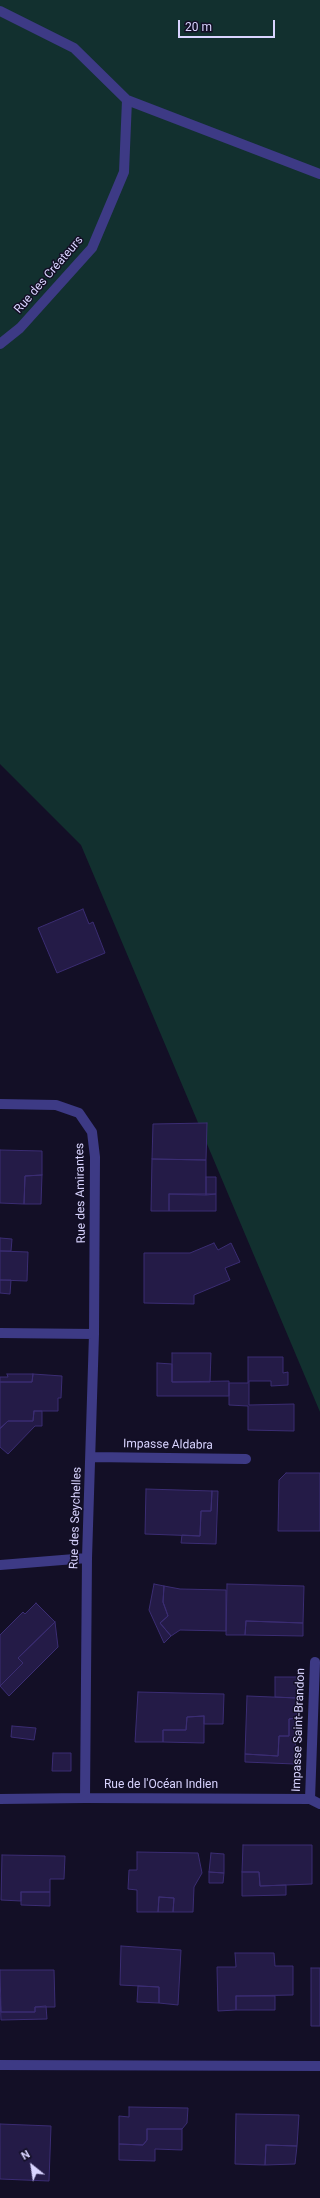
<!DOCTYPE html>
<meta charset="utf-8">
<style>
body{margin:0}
#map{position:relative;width:320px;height:2198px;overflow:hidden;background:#130f26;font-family:Roboto,sans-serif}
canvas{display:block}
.north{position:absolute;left:12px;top:2146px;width:40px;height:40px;-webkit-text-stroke:3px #130f26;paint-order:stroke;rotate:330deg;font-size:11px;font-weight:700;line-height:16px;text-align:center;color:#d9d4ff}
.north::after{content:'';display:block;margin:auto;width:14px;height:18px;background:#d9d4ff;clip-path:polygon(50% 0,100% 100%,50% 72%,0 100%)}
.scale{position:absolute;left:178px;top:20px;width:97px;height:18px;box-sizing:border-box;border:2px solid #d9d4ff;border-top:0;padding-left:5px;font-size:12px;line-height:14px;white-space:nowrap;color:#d9d4ff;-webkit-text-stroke:3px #130f26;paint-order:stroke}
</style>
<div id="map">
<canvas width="320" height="2198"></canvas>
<div class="north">N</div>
<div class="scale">20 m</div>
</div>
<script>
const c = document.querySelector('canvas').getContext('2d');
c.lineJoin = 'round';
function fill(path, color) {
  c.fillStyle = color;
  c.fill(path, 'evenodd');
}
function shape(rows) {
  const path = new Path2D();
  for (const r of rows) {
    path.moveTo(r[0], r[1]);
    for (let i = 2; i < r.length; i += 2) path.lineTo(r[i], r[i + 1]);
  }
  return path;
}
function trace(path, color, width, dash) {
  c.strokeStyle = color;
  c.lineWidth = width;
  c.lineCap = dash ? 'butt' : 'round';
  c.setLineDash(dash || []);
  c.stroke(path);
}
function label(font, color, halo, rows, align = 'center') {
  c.font = font + ' Roboto,sans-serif';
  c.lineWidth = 3;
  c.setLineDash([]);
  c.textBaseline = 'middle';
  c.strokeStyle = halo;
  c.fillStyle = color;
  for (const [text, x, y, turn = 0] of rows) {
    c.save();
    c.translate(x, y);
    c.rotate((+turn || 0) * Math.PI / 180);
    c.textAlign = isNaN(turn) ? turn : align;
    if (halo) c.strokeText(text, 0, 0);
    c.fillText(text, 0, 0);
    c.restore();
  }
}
fill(shape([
 [0,0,320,0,320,1412,81,845,0,764]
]), '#12302f');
const building = shape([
 [83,909,89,924,93,922,105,953,57,973,38,928,83,909],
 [207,1123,206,1160,152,1159,153,1124,207,1123],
 [0,1150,42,1151,42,1175,25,1176,24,1204,0,1203,0,1150],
 [152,1159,206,1160,206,1195,169,1194,169,1211,151,1211,152,1159],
 [42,1175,41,1204,24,1204,25,1176,42,1175],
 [206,1177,216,1177,216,1194,206,1195,206,1177],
 [169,1194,216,1194,216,1211,169,1211,169,1194],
 [0,1238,12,1239,11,1251,0,1251,0,1238],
 [214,1243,218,1250,231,1243,240,1262,225,1268,230,1280,194,1295,194,1304,144,1303,144,1253,190,1253,214,1243],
 [0,1251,28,1252,27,1281,0,1280,0,1251],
 [0,1280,11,1280,10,1294,0,1293,0,1280],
 [172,1353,211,1353,210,1382,172,1382,172,1353],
 [248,1357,283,1357,283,1373,288,1372,288,1385,271,1386,271,1381,249,1381,249,1405,294,1404,294,1431,248,1430,248,1406,229,1405,229,1383,248,1383,248,1357],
 [157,1363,172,1364,172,1382,229,1381,229,1396,157,1396,157,1363],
 [7,1374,33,1374,32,1382,0,1382,0,1377,8,1377,7,1374],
 [33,1374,62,1376,61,1398,58,1398,58,1411,34,1411,33,1421,8,1421,0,1429,0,1382,32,1382,33,1374],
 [34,1411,42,1411,42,1426,35,1426,8,1454,0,1447,0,1428,8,1421,33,1421,34,1411],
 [286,1473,320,1473,320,1531,278,1531,279,1480,286,1473],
 [146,1489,212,1491,211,1511,201,1511,200,1536,145,1534,146,1489],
 [212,1491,218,1491,216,1544,181,1543,182,1535,200,1536,201,1511,211,1511,212,1491],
 [154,1584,164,1586,163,1602,168,1616,160,1623,171,1636,164,1643,149,1610,154,1584],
 [227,1584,304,1586,303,1623,246,1621,245,1635,226,1635,227,1584],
 [164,1586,180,1589,226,1590,226,1631,180,1630,171,1636,160,1623,168,1616,163,1602,164,1586],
 [36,1603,55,1622,18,1658,23,1663,0,1686,0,1635,23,1612,25,1614,36,1603],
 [246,1621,303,1623,303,1636,245,1635,246,1621],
 [55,1622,58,1647,9,1696,0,1686,23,1663,18,1658,55,1622],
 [275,1677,297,1677,297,1698,275,1697,275,1677],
 [138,1692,224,1694,223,1724,204,1724,204,1716,187,1717,186,1730,163,1730,163,1742,135,1742,138,1692],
 [247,1696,297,1698,296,1718,289,1719,289,1736,279,1736,278,1756,245,1754,247,1696],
 [204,1716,204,1743,163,1742,163,1730,186,1730,187,1717,204,1716],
 [296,1718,295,1764,245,1762,245,1754,278,1756,279,1736,289,1736,289,1719,296,1718],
 [12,1726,36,1728,34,1740,11,1737,12,1726],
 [53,1753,71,1753,71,1771,52,1771,53,1753],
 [243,1845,312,1845,312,1884,260,1886,259,1872,242,1872,243,1845],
 [137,1852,198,1853,202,1873,194,1887,193,1912,173,1912,174,1898,159,1897,158,1912,137,1912,137,1890,128,1889,129,1870,137,1870,137,1852],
 [211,1853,224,1854,224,1873,209,1872,211,1853],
 [2,1855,65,1856,64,1879,50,1879,50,1892,21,1892,21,1901,1,1900,2,1855],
 [209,1872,224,1873,223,1883,209,1883,209,1872],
 [242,1872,259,1872,260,1886,286,1885,286,1895,242,1896,242,1872],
 [21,1892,50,1892,50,1906,21,1905,21,1892],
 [159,1897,174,1898,173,1912,158,1912,159,1897],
 [121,1946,181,1950,178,2005,159,2003,159,1987,120,1985,121,1946],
 [235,1953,274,1953,275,1966,293,1966,293,1995,236,1996,236,2010,218,2011,217,1967,236,1967,235,1953],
 [311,1968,320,1968,320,2026,311,2026,311,1968],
 [0,1970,54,1970,55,2007,35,2007,35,2012,1,2012,0,1970],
 [138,1986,159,1987,159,2003,137,2002,138,1986],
 [236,1996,275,1996,275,2010,236,2010,236,1996],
 [0,1997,1,2012,35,2012,35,2007,46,2006,47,2019,1,2020,0,1997],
 [129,2107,188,2108,187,2123,182,2129,147,2129,147,2140,143,2145,119,2144,119,2116,129,2117,129,2107],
 [236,2114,299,2115,297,2146,266,2145,265,2165,235,2164,236,2114],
 [0,2124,51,2126,49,2181,0,2179,0,2124],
 [147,2129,182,2129,182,2150,155,2149,155,2161,119,2160,119,2144,143,2145,147,2140,147,2129],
 [266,2145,297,2146,295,2164,265,2165,266,2145]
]);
fill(building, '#241b47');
trace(building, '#3b2d73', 1);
trace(shape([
 [0,11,74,48,127,100,124,172,92,248,20,328,0,344],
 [127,100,320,174],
 [0,1104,56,1105,79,1113,92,1132,95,1157,94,1334],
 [0,1333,94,1334,87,1558,85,1798],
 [91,1457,246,1459],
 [0,1565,87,1558],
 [0,1799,85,1798,310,1799,320,1804],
 [310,1799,315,1662],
 [0,2065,320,2066]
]), '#3d3a85', 10);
label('12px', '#d9d4ff', '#130f26', [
 ["Rue des Créateurs",49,275,-49],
 ["Rue des Amirantes",81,1193,-91],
 ["Impasse Aldabra",168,1445,1],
 ["Rue des Seychelles",76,1518,-88],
 ["Impasse Saint-Brandon",299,1730,-88],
 ["Rue de l'Océan Indien",161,1785]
]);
</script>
